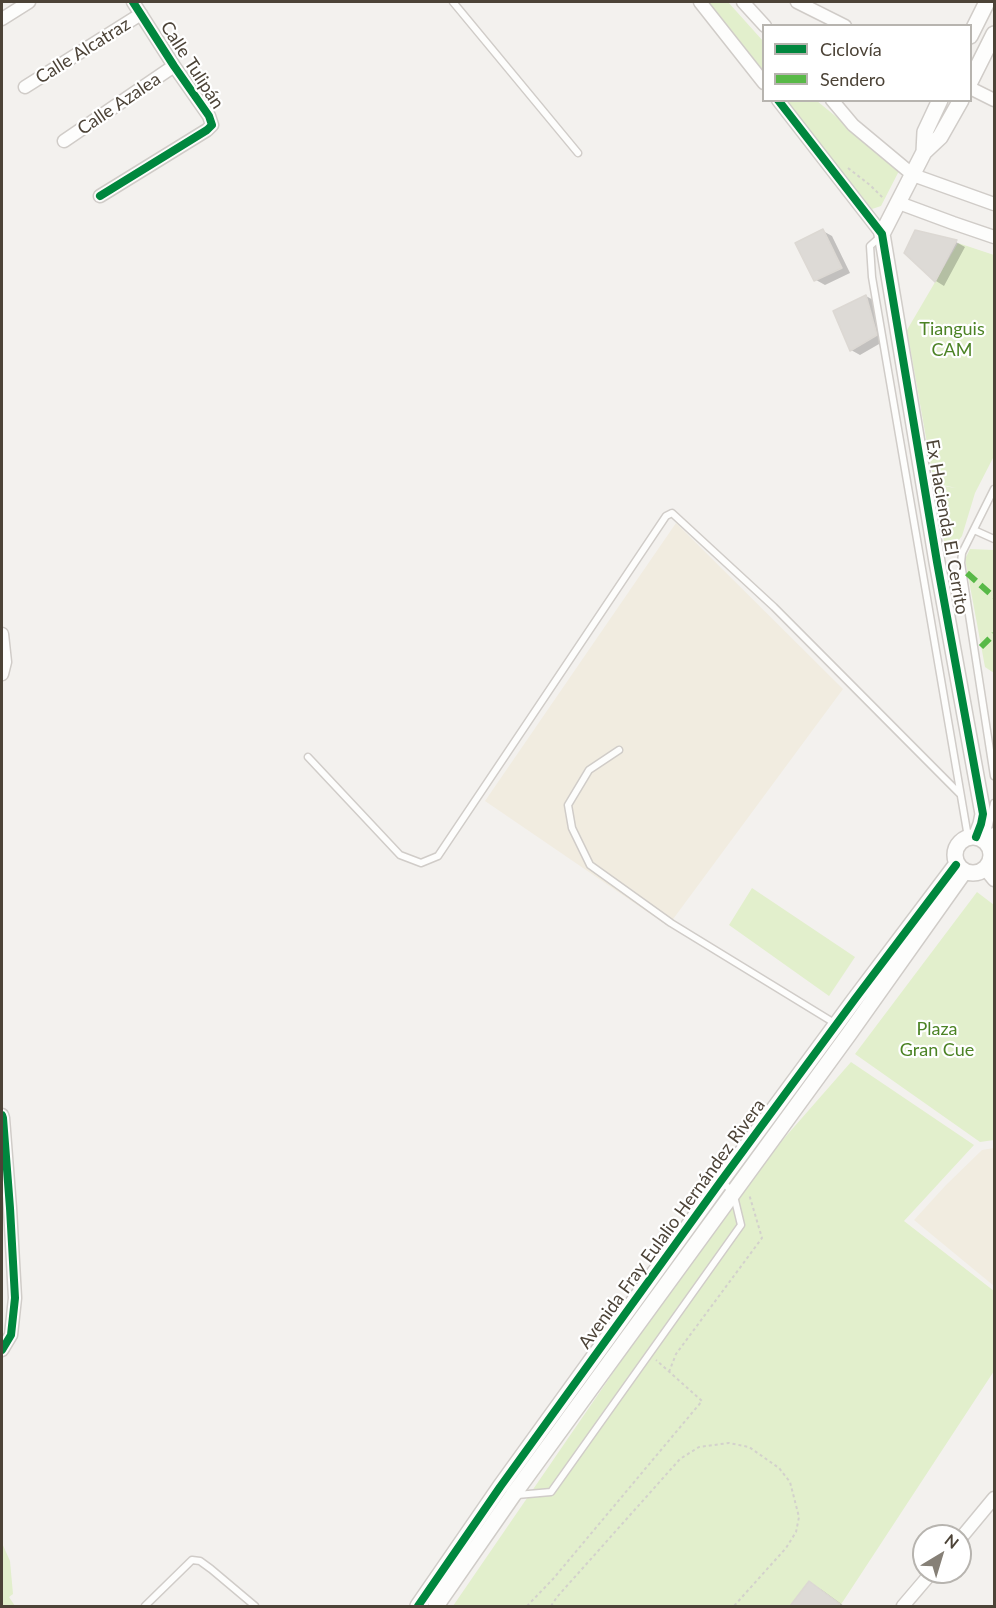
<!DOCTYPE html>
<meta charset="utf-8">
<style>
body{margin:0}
#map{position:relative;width:996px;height:1608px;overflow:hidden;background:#f3f1ee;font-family:Lato,sans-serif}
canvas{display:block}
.frame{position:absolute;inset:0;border:3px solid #4c4337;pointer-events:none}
.legend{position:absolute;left:762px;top:24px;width:210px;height:78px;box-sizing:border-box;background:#fff;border:2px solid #b7b4af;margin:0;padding:8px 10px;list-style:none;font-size:18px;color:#4c4337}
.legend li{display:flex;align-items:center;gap:12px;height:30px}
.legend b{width:30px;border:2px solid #b7b4af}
.north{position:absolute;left:912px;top:1524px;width:60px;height:60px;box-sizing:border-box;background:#fff;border:2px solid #b7b4af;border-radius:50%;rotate:38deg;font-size:16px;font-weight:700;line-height:24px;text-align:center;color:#4c4337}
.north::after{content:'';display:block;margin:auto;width:21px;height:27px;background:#868077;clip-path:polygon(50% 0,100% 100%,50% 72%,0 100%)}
</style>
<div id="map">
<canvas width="996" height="1608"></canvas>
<div class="frame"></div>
<ul class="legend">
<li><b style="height:8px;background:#00873e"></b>Ciclovía</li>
<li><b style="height:8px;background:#58b947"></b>Sendero</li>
</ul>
<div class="north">N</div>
</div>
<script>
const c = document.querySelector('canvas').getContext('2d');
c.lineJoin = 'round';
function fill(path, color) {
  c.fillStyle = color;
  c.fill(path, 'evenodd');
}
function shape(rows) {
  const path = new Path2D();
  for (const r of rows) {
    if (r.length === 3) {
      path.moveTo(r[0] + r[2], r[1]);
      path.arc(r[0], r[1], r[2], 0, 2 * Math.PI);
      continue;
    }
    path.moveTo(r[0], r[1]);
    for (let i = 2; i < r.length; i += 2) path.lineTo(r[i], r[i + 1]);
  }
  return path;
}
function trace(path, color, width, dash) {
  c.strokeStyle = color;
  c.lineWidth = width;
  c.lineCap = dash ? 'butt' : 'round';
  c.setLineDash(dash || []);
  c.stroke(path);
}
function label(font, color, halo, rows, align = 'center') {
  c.font = font + ' Lato,sans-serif';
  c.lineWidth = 4.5;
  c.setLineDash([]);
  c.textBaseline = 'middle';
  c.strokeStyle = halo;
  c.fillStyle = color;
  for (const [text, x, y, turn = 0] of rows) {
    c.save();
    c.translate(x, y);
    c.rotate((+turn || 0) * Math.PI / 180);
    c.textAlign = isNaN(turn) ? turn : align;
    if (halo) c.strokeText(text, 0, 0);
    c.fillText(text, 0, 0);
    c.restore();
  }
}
fill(shape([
 [676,523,843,689,668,926,485,801],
 [994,1148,994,1286,914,1220,946,1185,982,1150]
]), '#f1ece0');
fill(shape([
 [707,2,728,2,763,41,763,73],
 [785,101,817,101,900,169,881,206,872,209],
 [958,243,994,255,994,456,975,493,962,536,946,556,936,485,956,488,934,483,907,330],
 [970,549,994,550,994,673,985,667,965,559],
 [752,888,855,957,829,996,729,925],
 [977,892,994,905,994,1140,980,1142,855,1054],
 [851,1062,974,1145,904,1221,994,1291,994,1371,840,1606,453,1606,737,1192],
 [2,1543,10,1561,13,1594,9,1597,15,1606,2,1606]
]), '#e2efcc');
fill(shape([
 [823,231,832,236,850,273,825,285,816,280],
 [956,242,965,247,944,286,936,281,906,253],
 [866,296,875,301,886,340,860,355,851,350],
 [810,1583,822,1590,844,1606,792,1606]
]), '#0003');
const building = shape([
 [823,229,842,268,814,281,795,243,823,229],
 [915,230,957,240,935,282,904,253,915,230],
 [866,295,877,335,850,351,833,311,866,295],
 [809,1581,840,1604,837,1606,790,1606,809,1581]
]);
fill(building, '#dddad6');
trace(building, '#dcd8d3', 1.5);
const service = shape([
 [453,2,578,153],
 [881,236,870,246,872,277,968,837],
 [994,489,962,553,961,563,994,776],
 [974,530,994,539],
 [619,750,589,770,568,805,572,828,590,865,671,923,836,1024],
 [308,757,400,855,421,863,438,856,666,516,672,513,774,607,960,794],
 [985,842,994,803],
 [517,1495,551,1492,741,1225,733,1192,721,1181],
 [145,1606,192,1560,200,1561,211,1569,255,1606]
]);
const minor = shape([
 [700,2,764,83],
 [743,2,765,26],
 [797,2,845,26],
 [2,19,29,2],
 [25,87,141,14],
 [970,88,994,100],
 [778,100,882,234],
 [832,100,853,125,913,175,994,204],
 [64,141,174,66],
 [100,196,207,130,212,125,209,116,174,66,133,2],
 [899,203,953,223,994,237],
 [2,634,5,662,2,674],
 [990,848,994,834],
 [985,869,994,880],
 [2,1115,3,1118,10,1208,15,1298,11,1335,2,1350],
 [960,1539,994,1498],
 [903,1606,932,1572]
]);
const tertiary = shape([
 [970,36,987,2],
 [970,82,994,34],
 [961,100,940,137,924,152,882,234,937,562,983,814,981,824,976,837],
 [924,152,925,132,940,100],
 [973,855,18],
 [418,1606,500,1487,721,1181,855,999,956,865],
 [436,1606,513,1495,849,1034,964,872]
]);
trace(service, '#d0ccc8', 9);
trace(minor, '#d0ccc8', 15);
trace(tertiary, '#d0ccc8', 18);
trace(shape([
 [848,168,870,185,884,199],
 [669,1372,676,1354,762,1238,749,1194],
 [527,1606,553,1579,702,1401,656,1360],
 [551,1606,557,1597,680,1459,699,1447,729,1443,749,1447,779,1468,790,1482,799,1517,796,1532,786,1548,734,1606]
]), '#d3d1cc', 2, [3, 3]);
trace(service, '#fdfdfc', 6);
trace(minor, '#fdfdfc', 12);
trace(tertiary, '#fdfdfc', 15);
trace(shape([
 [967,573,994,597],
 [981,647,994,634]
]), '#58b947', 6, [12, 6]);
trace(shape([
 [778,100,882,234,937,562,983,814,981,824,976,837],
 [100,196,207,130,212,125,209,116,174,66,133,2],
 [2,1115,3,1118,10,1208,15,1298,11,1335,2,1350],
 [418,1606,500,1487,721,1181,855,999,956,865]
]), '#00873e', 8);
label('18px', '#4c4337', '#fff', [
 ["Calle Alcatraz",83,51,-32],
 ["Calle Tulipán",192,65,57],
 ["Calle Azalea",119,104,-34],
 ["Ex Hacienda El Cerrito",947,527,80],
 ["Avenida Fray Eulalio Hernández Rivera",672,1224,-54]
]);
label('18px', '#4c8325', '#fff', [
 ["Tianguis",952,329],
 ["CAM",952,350],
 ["Plaza",937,1029],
 ["Gran Cue",937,1050]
]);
</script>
